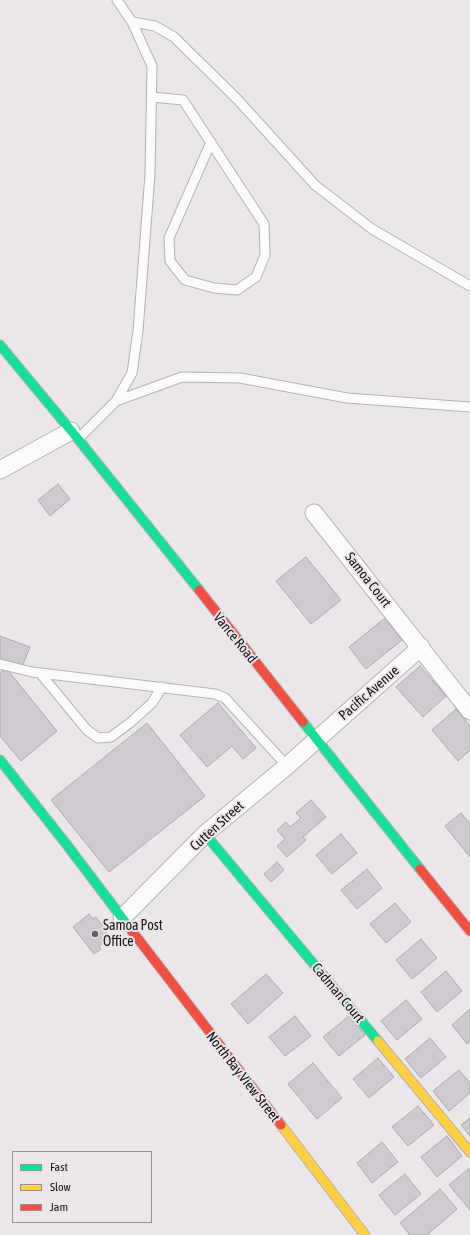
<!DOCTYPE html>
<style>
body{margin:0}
#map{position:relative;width:470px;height:1235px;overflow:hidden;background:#ebe6e9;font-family:"Asap Condensed",sans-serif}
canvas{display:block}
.legend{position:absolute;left:12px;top:1151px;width:140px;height:72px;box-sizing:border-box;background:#ece5e9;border:1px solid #969194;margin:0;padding:5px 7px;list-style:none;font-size:12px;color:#161415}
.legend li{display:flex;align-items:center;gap:8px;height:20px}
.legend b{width:20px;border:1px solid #969194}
</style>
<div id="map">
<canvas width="470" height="1235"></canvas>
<ul class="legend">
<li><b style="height:5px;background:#16e098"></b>Fast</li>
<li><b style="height:5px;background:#ffcf43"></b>Slow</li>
<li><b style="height:5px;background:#f24e42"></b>Jam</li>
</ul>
</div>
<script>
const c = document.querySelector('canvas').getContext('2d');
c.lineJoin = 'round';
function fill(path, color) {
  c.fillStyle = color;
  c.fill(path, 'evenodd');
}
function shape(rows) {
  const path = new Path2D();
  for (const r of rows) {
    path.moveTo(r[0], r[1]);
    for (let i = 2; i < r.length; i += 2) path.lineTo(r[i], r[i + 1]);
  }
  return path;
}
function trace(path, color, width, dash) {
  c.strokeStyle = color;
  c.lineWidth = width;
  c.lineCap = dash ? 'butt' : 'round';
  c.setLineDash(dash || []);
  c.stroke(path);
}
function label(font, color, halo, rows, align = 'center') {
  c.font = font + ' "Asap Condensed",sans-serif';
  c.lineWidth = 4;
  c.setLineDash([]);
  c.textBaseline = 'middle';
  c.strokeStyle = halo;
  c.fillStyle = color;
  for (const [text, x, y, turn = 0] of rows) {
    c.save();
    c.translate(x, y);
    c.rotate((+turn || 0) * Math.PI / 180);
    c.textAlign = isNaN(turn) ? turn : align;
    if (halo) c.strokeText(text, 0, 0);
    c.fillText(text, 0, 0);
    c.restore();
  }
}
const building = shape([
 [58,484,70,499,50,516,38,500,58,484],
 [306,557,341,600,311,624,276,581,306,557],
 [385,618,402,640,366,669,349,647,385,618],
 [0,636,30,647,22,667,0,659,0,636],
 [420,666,446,696,423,717,396,687,420,666],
 [6,668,57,731,21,761,0,736,0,673,6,668],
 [218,703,256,748,243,759,232,746,207,767,180,735,218,703],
 [456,709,470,726,470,750,458,761,432,730,456,709],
 [147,723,205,796,109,872,51,800,147,723],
 [311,800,326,817,303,837,306,840,287,857,277,846,285,839,277,830,286,822,290,827,301,818,296,813,311,800],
 [461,813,470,824,470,857,445,826,461,813],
 [341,834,357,853,332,874,316,855,341,834],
 [277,862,284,870,271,882,264,874,277,862],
 [367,869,382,888,357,909,341,890,367,869],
 [395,903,411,922,386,943,370,924,395,903],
 [89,914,93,919,96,917,107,932,104,935,107,940,99,946,101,949,94,954,73,927,89,914],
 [421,939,437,958,412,979,396,960,421,939],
 [446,971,462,991,437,1012,421,992,446,971],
 [266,974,283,993,248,1024,231,1004,266,974],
 [406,1000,422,1019,397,1040,381,1021,406,1000],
 [470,1009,470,1042,467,1044,452,1025,470,1009],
 [295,1016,311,1036,285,1056,269,1037,295,1016],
 [349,1016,365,1035,339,1056,323,1037,349,1016],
 [430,1038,446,1057,421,1078,405,1059,430,1038],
 [378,1058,394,1077,369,1098,353,1079,378,1058],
 [313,1063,342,1098,317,1119,288,1084,313,1063],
 [459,1070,470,1083,470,1093,449,1111,433,1091,459,1070],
 [418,1106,434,1125,408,1146,392,1127,418,1106],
 [470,1118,470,1136,461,1125,470,1118],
 [447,1136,462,1156,437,1177,421,1157,447,1136],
 [382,1142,398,1162,372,1183,357,1163,382,1142],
 [468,1169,470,1170,470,1210,449,1185,468,1169],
 [405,1174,421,1194,395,1215,379,1195,405,1174],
 [440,1189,457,1209,427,1235,410,1235,400,1223,440,1189]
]);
fill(building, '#cfc9d0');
trace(building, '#adabac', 1);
const lane = shape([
 [132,22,155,26,174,37,238,100,315,185,372,229,470,286],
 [152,97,183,100,264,224,265,255,256,277,237,290,214,288,185,280,170,261,169,238,211,142],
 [116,401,182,377,240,378,347,398,470,407],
 [78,439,116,401,132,373,138,331,150,174,152,66,132,22,117,0],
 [0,664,32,672,215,694,225,698,287,766],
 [40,673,87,730,98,738,111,737,131,722,152,703,162,687]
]);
const street = shape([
 [0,470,71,431],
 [314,513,470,711],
 [122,918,205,834,287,766,421,647]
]);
const fast = shape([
 [0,345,78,439,199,590],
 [303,722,420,869],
 [0,760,67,845,132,931],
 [205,834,378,1041]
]);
const slow = shape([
 [378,1041,470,1152],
 [281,1125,365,1235]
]);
const jam = shape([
 [199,590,303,722],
 [420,869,470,931],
 [132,931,281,1125]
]);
trace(lane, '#b5b1b3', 11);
trace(street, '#b5b1b3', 19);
trace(fast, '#b5b1b3', 11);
trace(slow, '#b5b1b3', 11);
trace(jam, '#b5b1b3', 11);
trace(lane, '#fcfbfc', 9);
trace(street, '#fcfbfc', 17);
trace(fast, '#16e098', 9);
trace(slow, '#ffcf43', 9);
trace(jam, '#f24e42', 9);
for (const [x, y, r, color] of [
 [95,934,4,"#615e5f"]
]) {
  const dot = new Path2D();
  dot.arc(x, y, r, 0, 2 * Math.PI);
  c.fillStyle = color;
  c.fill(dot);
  trace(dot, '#ece5e9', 1.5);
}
label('14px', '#161415', '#ece5e9', [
 ["Samoa Court",368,580,52],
 ["Vance Road",235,638,51],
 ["Pacific Avenue",369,693,-41],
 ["Cutten Street",217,826,-42],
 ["Cadman Court",338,993,50],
 ["North Bay View Street",243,1077,52]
]);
label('14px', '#161415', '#ece5e9', [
 ["Samoa Post",103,926],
 ["Office",103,942]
], 'left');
</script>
